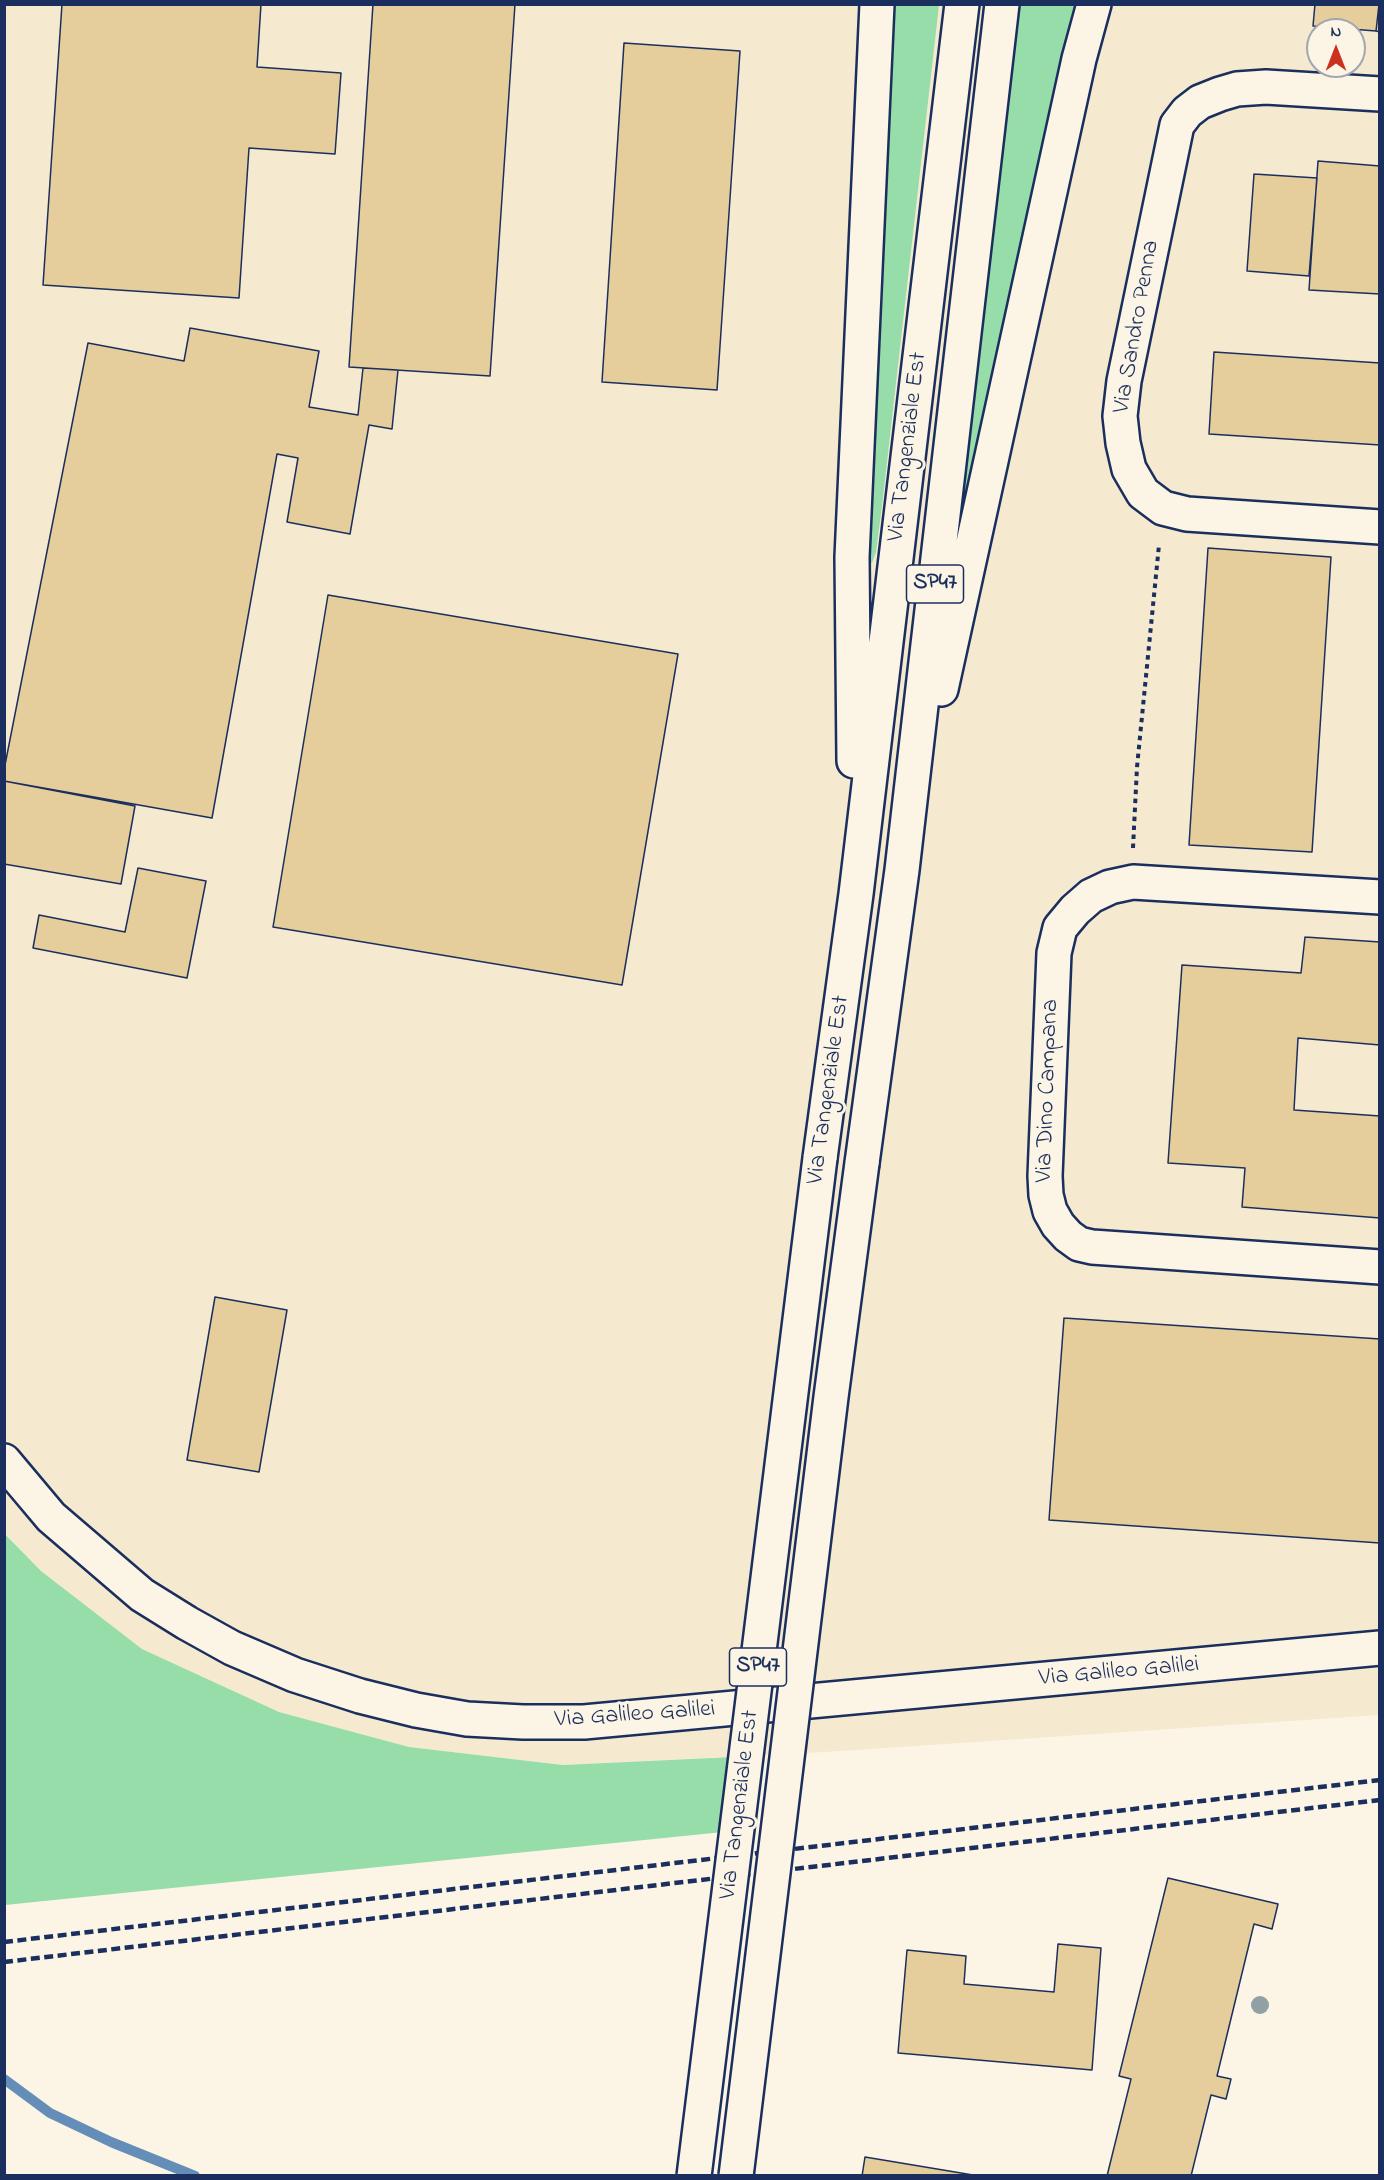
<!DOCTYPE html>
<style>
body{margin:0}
#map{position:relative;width:1384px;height:2180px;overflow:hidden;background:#fcf5e5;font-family:"Indie Flower",sans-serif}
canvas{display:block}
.frame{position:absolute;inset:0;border:6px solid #1b2f5e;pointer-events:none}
.north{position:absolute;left:1306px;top:18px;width:60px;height:60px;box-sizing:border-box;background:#fcf5e5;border:2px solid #a2a6af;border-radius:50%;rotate:0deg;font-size:16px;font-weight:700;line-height:24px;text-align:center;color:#1b2f5e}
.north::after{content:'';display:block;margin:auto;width:21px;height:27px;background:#c8321e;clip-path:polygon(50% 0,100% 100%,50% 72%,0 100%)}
</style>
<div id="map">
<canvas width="1384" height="2180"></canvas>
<div class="frame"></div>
<div class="north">N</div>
</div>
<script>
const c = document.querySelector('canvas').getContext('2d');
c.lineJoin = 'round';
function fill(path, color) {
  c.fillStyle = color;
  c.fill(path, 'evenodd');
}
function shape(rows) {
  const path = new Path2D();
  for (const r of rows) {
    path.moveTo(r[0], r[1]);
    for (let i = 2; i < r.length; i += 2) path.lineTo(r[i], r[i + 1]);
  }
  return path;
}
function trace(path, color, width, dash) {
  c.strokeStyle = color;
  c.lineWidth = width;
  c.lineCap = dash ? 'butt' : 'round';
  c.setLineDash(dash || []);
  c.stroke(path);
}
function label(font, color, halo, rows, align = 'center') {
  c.font = font + ' "Indie Flower",sans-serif';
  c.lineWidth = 6;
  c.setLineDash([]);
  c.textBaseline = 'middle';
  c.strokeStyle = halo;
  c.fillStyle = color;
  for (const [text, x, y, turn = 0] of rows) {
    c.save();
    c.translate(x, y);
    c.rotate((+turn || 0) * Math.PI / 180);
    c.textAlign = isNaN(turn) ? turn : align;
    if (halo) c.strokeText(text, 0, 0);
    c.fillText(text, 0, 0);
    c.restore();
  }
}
fill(shape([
 [5,5,1379,5,1379,1715,825,1752,563,1765,409,1747,279,1712,142,1649,41,1571,5,1533],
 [1318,30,1354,30,1354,66,1318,66]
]), '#f5e9cf');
fill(shape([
 [893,5,939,5,882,506,876,552,872,563,869,564,866,562],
 [1019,5,1078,5,959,536,957,534,956,527],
 [4,1533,41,1571,142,1649,279,1712,409,1747,563,1765,733,1757,723,1832,5,1905]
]), '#96ddaa');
trace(shape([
 [4,2079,50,2113,111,2142,195,2176]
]), '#648eb7', 10);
const building = shape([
 [62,4,261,4,257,67,341,73,335,154,249,148,239,298,43,285,62,4],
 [373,4,515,4,490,376,349,367,373,4],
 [1315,4,1379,4,1376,31,1313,26,1315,4],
 [1379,4,1380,4,1380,32,1376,31,1379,4],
 [624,43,740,51,717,390,602,382,624,43],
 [1318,161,1380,166,1380,294,1309,290,1318,161],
 [1254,174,1317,178,1309,276,1247,271,1254,174],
 [190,328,319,351,309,407,358,415,363,368,398,370,392,429,369,425,350,534,287,522,298,458,277,454,212,818,4,781,4,770,88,343,184,361,190,328],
 [1214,352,1380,363,1380,445,1209,434,1214,352],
 [1208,548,1331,557,1312,852,1189,845,1208,548],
 [328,595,678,654,622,985,273,927,328,595],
 [4,781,135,806,121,884,4,864,4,781],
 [138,868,206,881,187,978,33,948,39,915,125,932,138,868],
 [1305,937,1380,942,1380,1045,1298,1038,1294,1110,1380,1116,1380,1218,1242,1207,1245,1168,1168,1163,1182,965,1301,973,1305,937],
 [215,1297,287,1310,259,1472,187,1460,215,1297],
 [1064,1318,1380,1339,1380,1543,1049,1520,1064,1318],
 [1168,1878,1278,1904,1272,1929,1254,1924,1217,2076,1231,2079,1226,2099,1211,2095,1191,2176,1107,2176,1131,2079,1119,2076,1168,1878],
 [1058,1944,1101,1948,1092,2070,898,2053,907,1950,966,1956,964,1984,1054,1992,1058,1944],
 [865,2157,979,2176,862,2176,865,2157]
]);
fill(building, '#e6ce9c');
trace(building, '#1b2f5e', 1.5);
const minor = shape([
 [1380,94,1266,87,1237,89,1220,94,1200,102,1187,112,1177,125,1124,381,1120,416,1123,443,1129,469,1143,493,1163,508,1187,514,1380,527],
 [1380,897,1133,882,1110,887,1091,896,1075,910,1060,928,1054,953,1045,1176,1046,1195,1050,1211,1058,1225,1068,1236,1079,1244,1092,1247,1380,1267],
 [4,1461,51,1517,142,1595,187,1623,232,1648,295,1675,360,1696,416,1710,467,1719,523,1722,584,1722,1380,1648]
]);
const major = shape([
 [941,689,1079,59,1094,4],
 [854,761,852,557,877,4],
 [820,1158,856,894,962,4],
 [862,1163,902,870,1002,4]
]);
trace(minor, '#1b2f5e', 38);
trace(major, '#1b2f5e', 38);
trace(shape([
 [1133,848,1137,767,1159,545]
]), '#1b2f5e', 4, [4.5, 4.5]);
trace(minor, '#fcf5e5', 33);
trace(major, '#fcf5e5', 33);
trace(shape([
 [4,1942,1380,1780],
 [4,1962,1380,1800]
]), '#1b2f5e', 4.5, [9, 4.5]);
const majorBridge = shape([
 [694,2176,820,1158],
 [736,2176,831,1397,862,1163]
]);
trace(majorBridge, '#1b2f5e', 38, []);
trace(majorBridge, '#fcf5e5', 33);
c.fillStyle = '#91a0a5';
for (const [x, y] of [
 [1260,2005]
]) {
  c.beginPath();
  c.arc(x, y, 9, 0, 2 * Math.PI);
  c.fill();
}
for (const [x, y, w] of [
 [935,584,57],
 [758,1667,57]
]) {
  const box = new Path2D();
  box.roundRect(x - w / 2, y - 19, w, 38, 4.5);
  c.fillStyle = '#fcf5e5';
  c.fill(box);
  trace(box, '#1b2f5e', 1.5);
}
label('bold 22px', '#1b2f5e', null, [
 ["SP47",935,584],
 ["SP47",758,1667]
]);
label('24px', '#1b2f5e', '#fcf5e5', [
 ["Via Sandro Penna",1138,327,-80],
 ["Via Tangenziale Est",909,447,-83],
 ["Via Tangenziale Est",830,1090,-82],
 ["Via Dino Campana",1049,1091,-88],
 ["Via Galileo Galilei",1119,1673,-5],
 ["Via Galileo Galilei",635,1716,-4],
 ["Via Tangenziale Est",741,1805,-83]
]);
</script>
